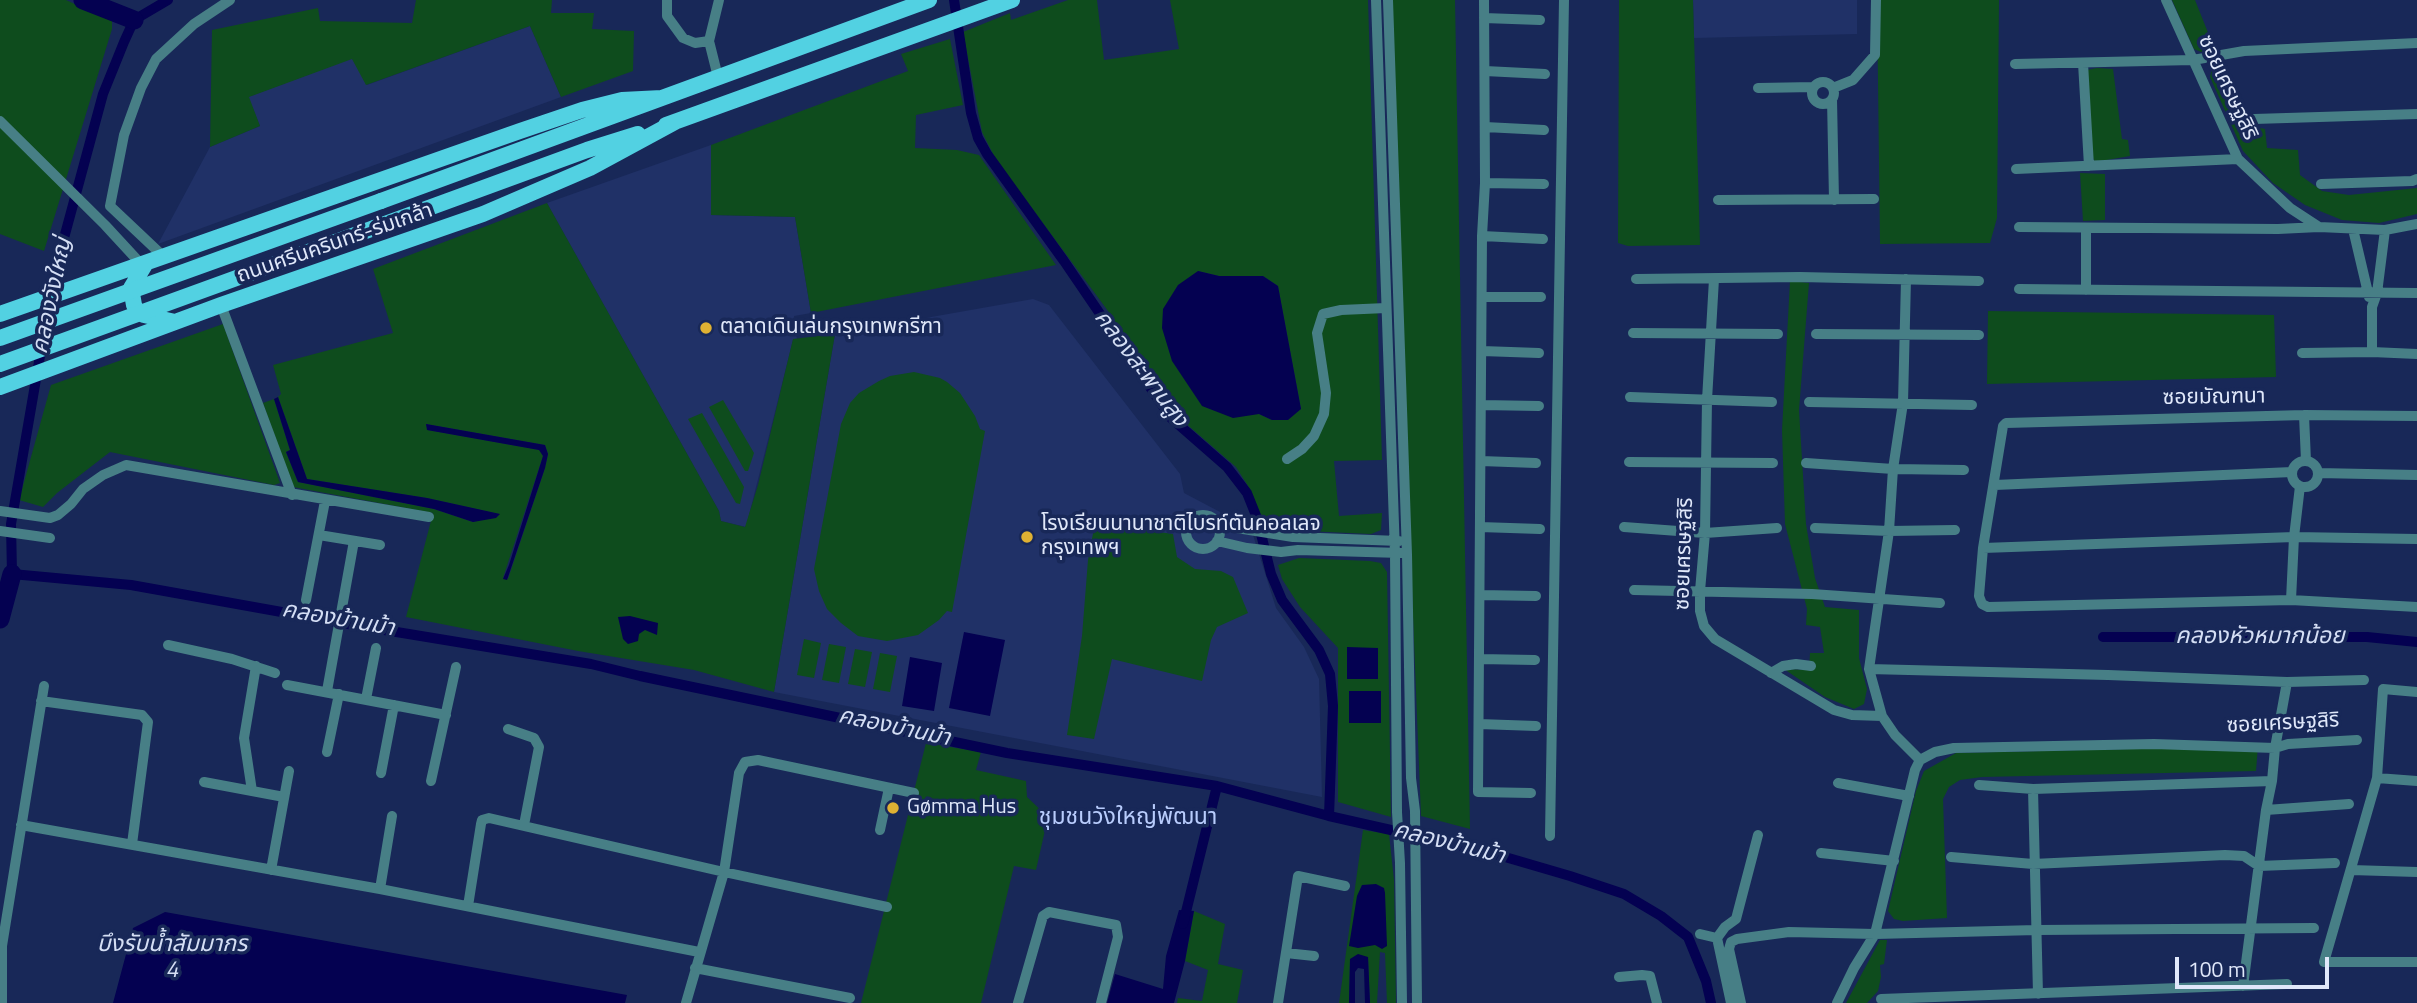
<!DOCTYPE html>
<meta charset="utf-8">
<style>
body{margin:0}
#map{position:relative;width:2417px;height:1003px;overflow:hidden;background:#182858;font-family:"Titillium Web",sans-serif}
canvas{display:block}
.scale{position:absolute;left:2175px;top:957px;width:154px;height:32px;box-sizing:border-box;border:4px solid #e0e8fa;border-top:0;padding-left:9px;font-size:21px;line-height:24px;white-space:nowrap;color:#e0e8fa;-webkit-text-stroke:5px #182858;paint-order:stroke}
</style>
<div id="map">
<canvas width="2417" height="1003"></canvas>
<div class="scale">100 m</div>
</div>
<script>
const c = document.querySelector('canvas').getContext('2d');
c.lineJoin = 'round';
function fill(path, color) {
  c.fillStyle = color;
  c.fill(path, 'evenodd');
}
function shape(rows) {
  const path = new Path2D();
  for (const r of rows) {
    if (r.length === 3) {
      path.moveTo(r[0] + r[2], r[1]);
      path.arc(r[0], r[1], r[2], 0, 2 * Math.PI);
      continue;
    }
    path.moveTo(r[0], r[1]);
    for (let i = 2; i < r.length; i += 2) path.lineTo(r[i], r[i + 1]);
  }
  return path;
}
function trace(path, color, width, dash) {
  c.strokeStyle = color;
  c.lineWidth = width;
  c.lineCap = dash ? 'butt' : 'round';
  c.setLineDash(dash || []);
  c.stroke(path);
}
function label(font, color, halo, rows, align = 'center') {
  c.font = font + ' "Titillium Web","Noto Sans Thai",sans-serif';
  c.lineWidth = 7;
  c.setLineDash([]);
  c.textBaseline = 'middle';
  c.strokeStyle = halo;
  c.fillStyle = color;
  for (const [text, x, y, turn = 0] of rows) {
    c.save();
    c.translate(x, y);
    c.rotate((+turn || 0) * Math.PI / 180);
    c.textAlign = isNaN(turn) ? turn : align;
    if (halo) c.strokeText(text, 0, 0);
    c.fillText(text, 0, 0);
    c.restore();
  }
}
fill(shape([
 [1693,0,1857,0,1857,34,1694,38],
 [530,26,561,97,158,244,210,147,260,126,248,97,352,58,367,85],
 [711,145,711,215,795,217,811,313,794,316,797,340,793,340,746,527,721,521,719,511,547,203],
 [1033,299,1049,305,1180,474,1184,493,1222,513,1248,519,1276,608,1304,647,1319,679,1322,797,774,692,835,334]
]), '#203167');
fill(shape([
 [0,0,66,0,112,21,112,29,44,251,0,234],
 [416,0,552,0,551,13,594,13,592,29,634,31,633,71,561,97,530,26,366,85,352,59,249,97,260,126,210,147,212,30,318,8,320,21,412,23],
 [1068,0,1097,0,1104,60,1179,49,1170,0,1368,0,1382,460,1334,461,1339,516,1382,513,1381,530,1371,534,1307,531,1261,519,1248,486,1236,467,1176,415,1108,311,996,160,982,132,963,32,1010,13,1011,20],
 [1198,271,1219,276,1263,276,1278,286,1301,409,1272,420,1259,414],
 [1392,0,1455,0,1470,829,1421,816,1396,190],
 [1619,0,1693,0,1700,245,1628,246,1618,243],
 [1877,0,1999,0,1997,218,1990,243,1880,244],
 [2172,0,2195,0,2215,50,2201,52,2194,49],
 [950,39,963,105,916,115,915,148,957,150,979,155,1056,265,811,313,795,217,711,215,711,145,908,71,901,54],
 [2220,66,2227,85,2234,83,2246,125,2265,129,2267,148,2298,150,2300,175,2322,191,2349,195,2417,188,2417,214,2379,223,2342,220,2305,205,2273,183,2243,151,2210,77,2212,68],
 [2097,68,2113,69,2122,139,2128,140,2130,156,2095,162,2092,156,2087,70],
 [2080,173,2105,174,2105,220,2083,221],
 [547,203,719,511,721,521,745,527,758,485,793,339,835,334,774,692,694,670,578,651,406,617,433,513,293,487,263,403,274,399,290,450,286,452,298,482,434,509,473,522,499,514,427,498,307,479,278,397,281,394,273,365,393,333,373,269],
 [426,424,545,445,548,454,545,468,508,579,503,578,543,456,540,450,428,430],
 [1790,281,1809,283,1799,410,1806,524,1815,578,1825,607,1859,610,1859,658,1867,689,1864,704,1854,709,1825,697,1784,669,1809,670,1810,653,1824,653,1820,627,1806,625,1807,609,1785,524,1782,430],
 [1988,311,2274,315,2276,377,1987,384],
 [223,324,280,483,274,485,110,452,57,493,43,507,19,500,51,385],
 [914,372,940,378,947,382,960,393,975,416,980,429,985,431,952,612,947,611,939,620,918,635,887,641,858,636,841,623,827,609,819,591,814,569,841,424,850,403,859,393,879,381,890,376],
 [723,400,754,453,748,471,745,471,709,407],
 [702,413,744,487,740,504,736,503,688,419],
 [1095,523,1173,534,1177,557,1195,569,1221,571,1233,577,1248,613,1217,627,1211,640,1202,681,1112,659,1094,739,1067,735,1082,636,1088,560],
 [1299,558,1370,561,1381,563,1387,572,1391,817,1338,802,1338,648,1300,607,1282,579,1278,565],
 [804,639,821,643,814,678,797,675],
 [829,644,846,647,839,683,822,680],
 [855,649,872,652,865,687,848,684],
 [880,653,897,656,890,692,873,689],
 [926,743,981,752,976,770,1026,781,1027,797,1048,817,1036,870,1014,866,981,1003,861,1003],
 [2258,746,2256,771,1982,777,1960,780,1949,787,1943,799,1947,918,1903,921,1894,919,1888,911,1916,791,1924,771,1956,753],
 [1363,830,1389,834,1394,880,1396,1003,1387,1003,1385,953,1380,952,1377,1003,1370,1003,1368,957,1350,959,1349,1003,1339,1003],
 [1194,911,1225,924,1218,964,1243,970,1237,1003,1177,1003,1178,998,1202,1001,1208,970,1185,961],
 [1880,940,1887,940,1884,964,1880,965,1881,977,1878,991,1867,1003,1846,1003]
]), '#0e4c1d');
fill(shape([
 [1198,271,1219,276,1263,276,1278,286,1301,409,1288,420,1272,420,1259,414,1233,418,1202,406,1172,361,1162,328,1163,309,1178,285],
 [278,397,307,479,427,498,500,514,496,518,473,522,434,509,298,482,286,452,290,450,274,399],
 [426,424,545,445,548,454,545,468,507,580,503,579,509,565,543,456,539,450,427,430],
 [630,616,658,623,657,635,645,630,639,634,638,641,628,644,623,639,618,617],
 [964,632,1005,640,990,716,949,708],
 [1347,647,1378,648,1378,679,1347,679],
 [910,657,942,663,934,711,902,706],
 [1349,691,1381,691,1381,723,1349,723],
 [1376,884,1384,888,1385,893,1387,946,1382,949,1375,945,1358,948,1349,946,1357,896,1362,885],
 [1179,910,1194,911,1185,961,1174,1003,1107,1003,1115,974,1163,989,1166,956],
 [165,912,627,995,625,1003,113,1003,133,928],
 [1358,954,1368,957,1370,1003,1365,1003,1364,969,1358,968,1355,972,1355,1003,1349,1003,1350,959]
]), '#040151');
trace(shape([
 [168,0,134,20,124,42,103,94,54,275,11,524,12,574,131,585,354,625,591,664,640,676,1007,753,1217,786,1329,816,1488,852,1570,876,1624,894,1661,916,1688,937,1706,981,1711,1003],
 [954,0,971,113,978,138,987,154,1064,261,1171,418,1227,467,1247,493,1257,518,1271,574,1282,600,1319,650,1330,674,1333,706,1329,816],
 [2103,637,2367,637,2417,642],
 [1183,924,1217,786]
]), '#040151', 10);
trace(shape([
 [83,0,134,20],
 [0,619,12,574]
]), '#040151', 19);
trace(shape([
 [667,0,667,16,683,38,695,43,709,41],
 [1376,0,1395,553,1397,812,1400,863,1402,1003],
 [1388,0,1407,554,1411,778,1415,811,1417,1003],
 [1484,0,1485,183,1482,236,1478,792,1531,793],
 [2166,0,2238,159,2290,208,2319,227,2385,230,2417,224],
 [1484,18,1540,20],
 [2083,63,2089,166],
 [2015,64,2193,60,2244,51,2417,43],
 [1485,71,1545,74],
 [718,77,709,41,719,0],
 [1823,93,11],
 [1758,88,1814,87],
 [1833,88,1853,80,1875,55,1876,0],
 [1832,99,1834,200],
 [2254,119,2417,114],
 [0,121,105,225,141,264],
 [1485,127,1544,130],
 [2016,169,2238,159],
 [1485,183,1544,184],
 [2321,184,2412,181,2417,179],
 [1718,200,1874,199],
 [2019,227,2278,229,2319,227],
 [2086,228,2086,290],
 [2353,229,2369,297],
 [1482,236,1543,239],
 [164,257,110,206,124,135,141,88,156,59,194,24,230,0],
 [1636,279,1800,277,1979,281],
 [1714,279,1707,400,1705,533,1700,591,1700,611,1704,626,1715,639,1834,710,1852,715,1882,716],
 [1906,279,1903,403,1893,469,1889,531,1869,669,1882,716,1895,735,1920,760],
 [2019,289,2417,293],
 [1482,297,1541,297],
 [221,305,292,495],
 [1633,333,1778,334],
 [1816,334,1979,335],
 [1482,351,1539,353],
 [2372,352,2372,307,2377,293,2385,230],
 [2302,353,2372,352,2417,354],
 [1630,397,1772,402],
 [1809,402,1972,405],
 [1481,405,1539,406],
 [2304,415,2306,461],
 [2417,416,2304,415,2006,423,2003,426,1983,548,1979,596,1982,604,1988,607,2291,600,2417,607],
 [1287,459,1302,449,1314,436,1324,414,1326,393,1317,333,1323,314,1341,310,1386,308],
 [1481,461,1536,463],
 [2305,474,13],
 [1629,462,1773,463],
 [1806,463,1893,469,1964,470],
 [2318,473,2417,475],
 [1995,485,2292,472],
 [0,511,50,518,58,515,71,504,83,489,103,475,126,465,429,517],
 [1203,532,17],
 [1216,521,1237,528,1293,537,1399,541],
 [1480,527,1540,529],
 [1624,527,1705,533,1777,528],
 [1815,528,1889,531,1955,530],
 [0,531,50,538],
 [319,535,380,545],
 [1217,541,1247,548,1281,552,1298,550,1401,553],
 [1983,548,2294,537,2417,539],
 [1634,590,1812,594,1940,603],
 [1480,595,1536,596],
 [306,600,325,501],
 [2291,600,2294,537,2300,486],
 [168,645,232,659,275,673],
 [1479,659,1535,660],
 [1869,669,2108,675,2287,682,2364,680],
 [1771,673,1783,666,1796,664,1811,666],
 [287,685,446,715],
 [327,691,354,541],
 [2417,692,2383,689,2377,778,2324,962,2417,962],
 [366,699,376,648],
 [41,701,142,715,148,722,132,844],
 [1479,724,1536,726],
 [508,729,534,738,539,747,524,825],
 [327,752,339,694],
 [381,773,394,705],
 [2377,778,2417,781],
 [431,781,456,667],
 [204,782,284,797],
 [1838,783,1909,796],
 [1979,785,2033,789,2272,781],
 [2033,789,2038,994],
 [252,791,244,738,256,666],
 [2266,810,2349,804],
 [21,825,380,889,699,952],
 [880,830,889,788],
 [1550,836,1564,0],
 [1821,853,1894,861],
 [1951,857,2033,864,2225,855,2244,856,2259,866,2335,863],
 [271,870,289,771],
 [2351,870,2417,872],
 [380,889,392,816],
 [468,906,481,824,482,820,489,818,724,872,887,907],
 [1700,934,1717,938],
 [1286,953,1314,956],
 [695,968,850,998],
 [1619,977,1642,975,1650,976,1657,1003],
 [2243,986,2266,810,2272,781,2275,748,2287,682],
 [1881,999,2287,984],
 [2,1003,2,946,44,686],
 [686,1003,724,872,739,773,745,762,758,760,914,793],
 [1018,1003,1043,916,1049,912,1116,925,1118,937,1101,1003],
 [1278,1003,1298,876,1345,886],
 [1731,1003,1717,938,1725,927,1736,919,1758,835],
 [1741,1003,1729,949,1731,942,1737,939,1789,932,1875,934,2037,930,2314,928],
 [1837,1003,1854,968,1875,934,1915,770,1920,760,1935,752,1954,748,2154,744,2275,748,2288,744,2357,740]
]), '#477f86', 10);
trace(shape([
 [666,125,1012,0],
 [381,201,929,0],
 [374,228,587,150,638,134],
 [146,263,131,288,134,305,137,311,144,315,175,322],
 [0,314,520,131,582,110,622,100,662,98],
 [0,387,221,305,483,214,590,168,675,122]
]), '#52d1e2', 16);
trace(shape([
 [0,338,381,201],
 [0,364,374,228]
]), '#52d1e2', 16);
for (const [x, y, r, color] of [
 [706,328,7,"#dfb133"],
 [1027,537,7,"#dfb133"],
 [893,808,7,"#dfb133"]
]) {
  const dot = new Path2D();
  dot.arc(x, y, r, 0, 2 * Math.PI);
  c.fillStyle = color;
  c.fill(dot);
  trace(dot, '#182858', 2.5);
}
label('21px', '#e0e8fa', '#182858', [
 ["ซอยเศรษฐสิริ",2227,88,65],
 ["ถนนศรีนครินทร์-ร่มเกล้า",335,244,-19],
 ["ซอยมัณฑนา",2214,398,-1],
 ["ซอยเศรษฐสิริ",1685,554,-88],
 ["ซอยเศรษฐสิริ",2283,724,-3]
]);
label('21px', '#e0e8fa', '#182858', [
 ["ตลาดเดินเล่นกรุงเทพกรีฑา",720,328],
 ["โรงเรียนนานาชาติไบรท์ตันคอลเลจ",1041,525],
 ["กรุงเทพฯ",1041,549],
 ["Gømma Hus",907,808]
], 'left');
label('italic 23px', '#d4def4', '#182858', [
 ["คลองวังใหญ่",53,296,-78],
 ["คลองสะพานสูง",1140,369,53],
 ["คลองบ้านม้า",338,620,10],
 ["คลองหัวหมากน้อย",2260,637],
 ["คลองบ้านม้า",894,728,12],
 ["คลองบ้านม้า",1449,844,14],
 ["บึงรับน้ำสัมมากร",172,945],
 ["4",172,971]
]);
label('23px', '#b8ccfc', '#182858', [
 ["ชุมชนวังใหญ่พัฒนา",1128,818]
]);
</script>
